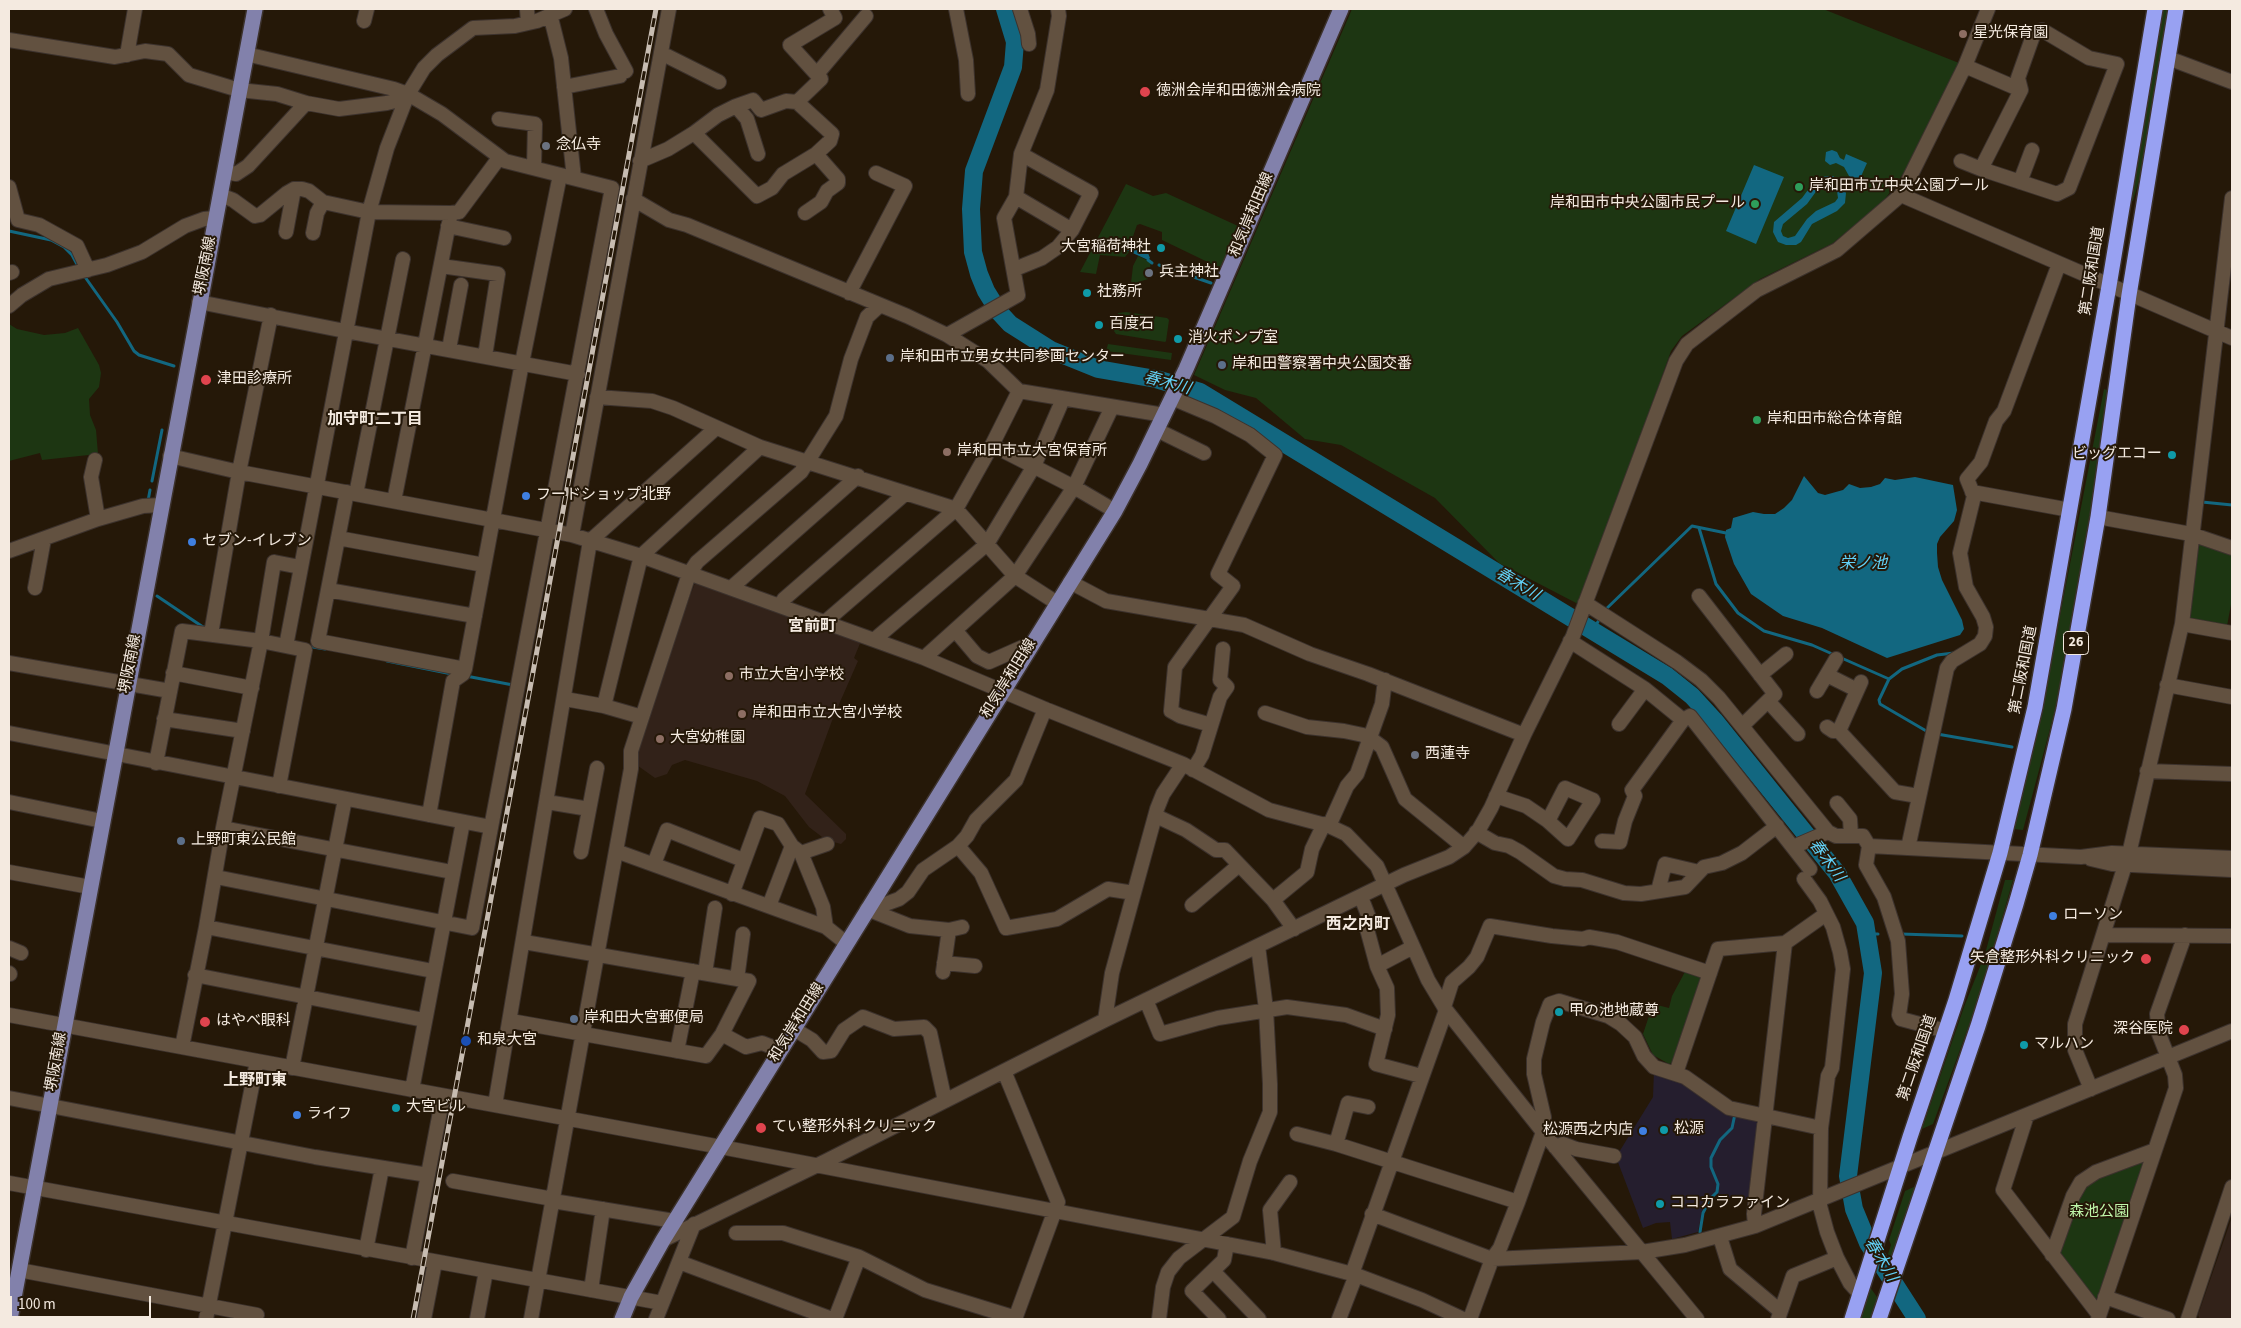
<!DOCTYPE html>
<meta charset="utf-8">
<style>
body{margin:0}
#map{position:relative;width:2241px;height:1328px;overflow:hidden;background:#251808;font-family:"Source Sans 3",sans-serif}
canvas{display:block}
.frame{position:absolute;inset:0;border:10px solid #f4eae0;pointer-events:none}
.scale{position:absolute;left:10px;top:1296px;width:141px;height:22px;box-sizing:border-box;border:2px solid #f4eae0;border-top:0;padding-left:6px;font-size:15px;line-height:18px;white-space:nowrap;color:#f4eae0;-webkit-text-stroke:4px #251808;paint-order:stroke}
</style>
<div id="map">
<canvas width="2241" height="1328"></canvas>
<div class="frame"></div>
<div class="scale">100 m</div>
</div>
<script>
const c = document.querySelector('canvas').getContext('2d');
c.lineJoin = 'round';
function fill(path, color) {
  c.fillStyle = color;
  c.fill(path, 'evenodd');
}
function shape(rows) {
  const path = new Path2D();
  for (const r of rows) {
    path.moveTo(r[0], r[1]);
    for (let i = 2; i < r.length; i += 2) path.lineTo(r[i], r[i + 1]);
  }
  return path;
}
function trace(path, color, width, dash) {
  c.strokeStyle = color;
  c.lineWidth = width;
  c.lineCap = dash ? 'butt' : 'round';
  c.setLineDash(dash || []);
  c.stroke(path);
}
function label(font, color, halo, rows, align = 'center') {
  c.font = font + ' "Source Sans 3","Noto Sans JP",sans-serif';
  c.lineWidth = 4;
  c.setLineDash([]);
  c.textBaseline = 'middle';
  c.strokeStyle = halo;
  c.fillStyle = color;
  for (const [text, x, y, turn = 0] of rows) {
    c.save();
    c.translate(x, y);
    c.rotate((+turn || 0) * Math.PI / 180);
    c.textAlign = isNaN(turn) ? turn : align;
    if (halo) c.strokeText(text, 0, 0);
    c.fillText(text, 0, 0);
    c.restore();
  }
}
fill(shape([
 [1654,1070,1667,1074,1760,1123,1750,1200,1712,1195,1702,1211,1698,1232,1672,1239,1670,1222,1656,1223,1643,1228,1616,1157,1653,1097]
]), '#251e2e');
fill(shape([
 [695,583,861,641,854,658,858,661,833,718,805,794,846,834,846,839,841,844,826,840,809,827,785,796,757,781,685,760,672,765,667,774,655,778,634,763,685,609],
 [2232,1217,2232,1319,2200,1319,2198,1315]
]), '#322219');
fill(shape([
 [1352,9,1823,9,1959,63,1905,171,1883,202,1833,243,1760,279,1682,336,1671,351,1580,605,1499,563,1435,498,1341,445,1305,439,1256,398,1225,390,1194,375],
 [2162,9,2168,9,2144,163,2133,201,2131,201],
 [1126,184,1153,196,1166,193,1238,226,1221,266,1218,267,1162,240,1162,232,1140,224,1137,225,1131,242,1119,239,1115,245,1129,252,1125,257,1100,255,1096,274,1080,272],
 [1138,256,1151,262,1148,279,1132,284,1131,283,1133,266],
 [1126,312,1167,318,1169,320,1166,341,1165,342,1116,334,1114,331,1118,313],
 [9,324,17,329,44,335,65,333,78,328,99,365,101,373,99,387,89,399,90,415,96,430,98,454,42,460,40,453,9,461],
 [1108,344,1172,353,1171,360,1106,351],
 [2104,389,2107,390,2096,487,2058,699,2023,830,2014,829,2037,734],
 [2199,542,2232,555,2232,599,2227,626,2191,621,2187,614,2195,545],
 [2005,880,2013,880,1980,995,1933,1124,1922,1129,1964,1007,1985,954],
 [1687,968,1700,973,1703,978,1675,1062,1669,1064,1653,1055,1643,1034,1653,1004,1669,1008,1672,996],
 [2141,1158,2145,1162,2098,1298,2094,1298,2059,1255,2074,1202,2088,1180],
 [1916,1186,1893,1260,1888,1254,1891,1245,1889,1240,1905,1191],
 [1870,1287,1879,1300,1873,1319,1860,1319]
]), '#1d3612');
fill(shape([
 [1832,150,1837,152,1840,158,1844,160,1846,154,1867,163,1858,183,1849,176,1844,167,1836,163,1830,165,1825,161,1826,152],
 [1754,165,1784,177,1756,244,1726,231],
 [1827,176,1833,176,1841,183,1846,193,1845,203,1837,211,1812,224,1801,242,1796,245,1786,245,1778,242,1773,232,1774,222,1802,198,1816,179],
 [1828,183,1835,187,1837,191,1838,198,1835,202,1816,211,1807,219,1795,236,1788,238,1783,236,1781,231,1783,224,1807,204,1820,186],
 [1120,238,1140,245,1148,253,1150,258,1148,260,1115,245,1117,240],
 [1804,476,1818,493,1825,495,1843,490,1849,484,1860,488,1871,487,1880,484,1885,478,1895,480,1915,477,1953,485,1957,510,1954,521,1940,537,1937,544,1937,553,1938,567,1942,580,1962,620,1964,629,1960,635,1887,658,1822,628,1783,616,1751,594,1734,564,1725,537,1726,530,1731,528,1733,518,1753,512,1764,514,1775,514,1784,508,1792,500]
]), '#126780');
trace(shape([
 [9,231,51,240,64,247,72,255,79,268],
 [1148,260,1152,263],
 [1159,265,1211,283],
 [85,277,117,322,134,351,139,355,174,366],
 [152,481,162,430],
 [148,501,150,490],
 [2202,502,2232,505],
 [1699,528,1716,584,1738,613,1764,631,1812,645,1889,679,1902,669,1937,655,1954,653],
 [157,596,203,627,208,627],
 [1604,611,1692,526,1726,533],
 [1593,630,1599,620],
 [307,646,325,649],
 [387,661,452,674],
 [466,676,513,685],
 [1889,679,1879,700,1880,704,1928,732],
 [1937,734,2012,747],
 [1867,934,1878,934],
 [1901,934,1962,936],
 [1700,1232,1703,1213,1710,1199,1717,1192,1718,1184,1711,1167,1711,1158,1720,1140,1732,1128,1735,1114]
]), '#126780', 3);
trace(shape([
 [1005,9,1015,42,1013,67,974,171,971,209,973,252,979,274,986,291,999,312,1010,324,1051,350,1098,369,1156,379,1200,392,1667,676,1692,696,1714,720,1837,873,1865,923,1873,973,1848,1176,1854,1209,1868,1243,1917,1319]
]), '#126780', 18);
const minor = shape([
 [527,9,528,23],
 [596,9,606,34,626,71],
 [956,9,966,60,968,94],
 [1020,9,1028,34,1029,44],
 [550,14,561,58,574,178],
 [364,21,367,9],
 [9,40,115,57,145,51,168,54,189,75,239,90,277,94,306,103,339,109,387,103,407,98],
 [661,53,719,82],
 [127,55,135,9],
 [2168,58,2232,82],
 [1965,66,2021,90],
 [817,74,866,16],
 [564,87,620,76],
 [736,106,747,119,758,154],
 [499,119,535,124,534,168],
 [694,133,757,196,772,188,783,174,816,154,830,141,832,134,797,102],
 [640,161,668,149,694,133,718,115,736,106,753,100,761,110,786,101,797,102,821,79,790,45,835,18,830,9],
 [1961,161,1981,169,2057,194,2069,188,2117,64,2089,58,2042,30,2034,33,2018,78,2021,90,1981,169],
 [225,172,236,174,248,166,306,103],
 [2020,182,2032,150],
 [9,187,18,220,39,225,77,246,88,270],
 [220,195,233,200,255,216,260,215,287,193,294,189,302,189,309,191,323,202,369,212,451,213,459,212,499,158],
 [1901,195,2232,338],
 [1016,197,1072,230],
 [633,199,669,220,687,225,907,316,947,335,988,361,1019,391,1164,415],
 [805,213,821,202,827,191,838,183,838,179,816,154],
 [448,226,504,238],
 [286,232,294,189],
 [313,233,317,213,323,202],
 [441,266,498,274,485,356],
 [1015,269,1042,258,1058,247,1072,230,1091,193,1021,154],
 [9,273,12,272],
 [849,293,905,186,876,173],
 [199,302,345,331,578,374],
 [9,306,22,295,49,279,107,265,142,252,185,226,204,219,215,218],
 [947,335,1018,295,1004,218,1016,197,1021,154,1047,90,1059,16,1058,9],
 [449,349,461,285],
 [597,397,652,401,673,408,760,447,956,509,1015,576,1057,603],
 [1172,398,1215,416,1250,435,1275,455,1218,574,1233,586,1175,667,1171,711,1180,716,1211,725],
 [1157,430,1204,453],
 [992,445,1074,487,1115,511],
 [170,456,239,472,572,535,641,556,924,658,1045,709,1183,764,1269,810,1329,826,1346,834,1377,866,1428,980,1446,1010,1543,1132,1697,1319],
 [95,460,91,477,98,519],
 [347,492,318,641,465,669],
 [1972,492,2070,510],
 [356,494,403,259],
 [394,501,451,213],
 [2098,517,2191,534,2232,548],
 [572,535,669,9],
 [338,538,484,565],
 [9,551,98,519,143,506,161,505],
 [1070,582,1106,601,1244,625,1310,654,1368,674,1524,735],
 [35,588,44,539],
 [731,588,858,476],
 [328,590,475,616],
 [1699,596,1775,694,1742,726],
 [1585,603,1677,662,1701,680,1719,698,1828,832,1836,836,1863,836,1869,846,1866,865,1884,897,1898,941,1902,994,1899,1015,1901,1019,1946,1031],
 [780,606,784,599,906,493],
 [825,622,956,509,992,445,1019,391],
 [2182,624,2232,633],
 [955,630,977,656,989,662,1032,643],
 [211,634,239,472,271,315],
 [875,639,987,544,1034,466,1063,399],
 [1570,641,1645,689,1619,724],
 [286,646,369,212,387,148,408,94,424,68,437,55,473,28,515,26,537,21,565,9],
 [924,658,1015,576,1074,487,1112,407],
 [9,663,170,691],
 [173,673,252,688],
 [1760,675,1786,654],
 [1827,675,1857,690],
 [2167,685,2232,697],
 [1645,689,1683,720],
 [1817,691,1836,659],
 [565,699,604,706,642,717],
 [1768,701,1798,734],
 [604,706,641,556,760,447],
 [1265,713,1307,727,1344,731,1363,735,1374,741,1382,747,1405,799,1464,847],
 [164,719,243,731],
 [1827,727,1833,731,1839,731,1895,792,1918,796],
 [1839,731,1861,682],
 [9,733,491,827],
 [156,763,182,631,261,641,305,650,279,786],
 [1193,770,1202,755,1220,697,1227,687,1220,680,1223,649],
 [2147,771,2232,774],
 [1496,796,1526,806,1548,821,1568,839,1593,800,1565,788,1548,821],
 [9,802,102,821],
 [547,802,589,809],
 [1837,803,1850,819,1851,835],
 [429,815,453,681,463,674,465,669,522,363,560,175],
 [1156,816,1186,830,1216,850,1225,850,1273,900,1294,929],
 [1329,826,1347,786,1357,774,1382,704,1385,680],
 [223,828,452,872],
 [1476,832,1495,843,1509,846,1520,852,1554,876,1565,879,1582,880,1624,893,1641,894,1685,887,1704,867,1722,863,1742,853,1777,826],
 [1602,841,1620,842,1625,821,1635,796,1632,790,1683,720,1690,716,1810,869],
 [958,846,981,873,1006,928,1057,919,1108,889,1134,893],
 [1869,846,2081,857,2112,853,2232,858],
 [1793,847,1828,832],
 [1908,848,1947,668,1952,661,1980,644,1985,636,1986,627,1983,617,1966,587,1960,553,1974,496,1967,479,1981,462,1996,421,2004,411,2059,264],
 [616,851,826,927,846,943],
 [581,852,597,768],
 [801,853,827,844],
 [2129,854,2182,624,2232,198],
 [2091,859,2112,864,2232,870],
 [654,864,667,830,743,860],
 [9,872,90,887],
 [216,877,472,928,612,188,505,161,442,114,408,94,394,89,246,54],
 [1804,879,1820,901,1833,927,1840,952,1843,969,1832,1068,1828,1076,1821,1128,1820,1206,1827,1232,1837,1258,1850,1283,1860,1294],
 [1658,891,1665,864,1699,872],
 [732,894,760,818,778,824,792,846,801,853,823,907,826,927],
 [1361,897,1368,915,1367,929,1377,966,1387,988,1388,1015,1376,1064,1421,1076],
 [1273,900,1307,872,1312,849,1324,824],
 [1192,905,1239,865],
 [769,906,792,846],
 [867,909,910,926,949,930,962,927],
 [869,910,899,899,908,892,923,870,958,846,967,836,976,820,1016,780,1045,709],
 [206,927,223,828,261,641,274,562,300,567],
 [2103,935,2232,936],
 [9,948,21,953],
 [944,963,975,966],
 [1377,966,1413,947],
 [943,972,949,930],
 [9,973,10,974],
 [705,973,715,908],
 [195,975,424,1020],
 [737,979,743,934],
 [1146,1000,1160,1034,1218,1018,1287,1007,1346,1015,1385,1029],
 [1444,1007,1452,982,1469,967,1477,957,1490,926,1552,936,1583,939,1589,937,1617,942,1710,973],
 [9,1015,721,1147,1274,1253,1356,1275,1422,1300,1463,1319],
 [1105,1020,1112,973,1157,809,1163,794,1183,764],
 [511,1021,706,1056,722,1034,749,981,524,942],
 [794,1029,812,1040,823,1052,831,1051,844,1030,863,1017,894,1029,924,1027,930,1033,945,1101],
 [722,1034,746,1047,762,1043,780,1050],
 [182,1047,206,927,433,971],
 [677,1051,693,971],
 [292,1068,345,799],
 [1004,1071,1058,1202,1015,1319],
 [1676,1073,1718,949,1785,943,1826,914],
 [2091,1089,2075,1050,2075,1024,2125,865],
 [412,1090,463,822],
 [9,1098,315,1157,428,1175],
 [495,1105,590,541,716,428],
 [2027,1115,2003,1190,2099,1315],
 [1297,1134,1336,1144,1518,1202],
 [1336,1144,1348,1103,1368,1107],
 [1555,1147,1563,1144,1576,1149,1614,1156],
 [453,1181,553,1199],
 [9,1183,662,1303],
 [553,1201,674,1221],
 [1372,1214,1492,1259,1642,1252,1685,1245,1755,1226,2232,1031],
 [1755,1226,1754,1214,1785,943],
 [736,1233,783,1233,859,1257,925,1290,1016,1318],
 [1720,1237,1730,1269,1780,1311],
 [663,1240,826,1161,1105,1020,1404,875,1449,857,1464,847,1478,831,1491,808,1524,735,1573,636,1676,361,1687,344,1757,290,1837,250,1901,195,1965,66,1988,9],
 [366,1250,382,1168],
 [1274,1253,1270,1210,1290,1182],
 [2052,1255,2073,1196,2081,1182,2096,1172,2155,1150],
 [412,1258,443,1096],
 [679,1262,832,1319],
 [19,1270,257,1315],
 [1213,1271,1259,1319],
 [1352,1274,1446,1010],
 [591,1290,603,1209],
 [2105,1297,2168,1319],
 [206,1319,257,1061],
 [424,1319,435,1262],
 [477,1319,486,1271],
 [531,1319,616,851,631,769,631,751,689,574,697,562,801,472,836,416,851,359,867,317,880,305],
 [656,1319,694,1224],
 [835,1319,859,1257],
 [1159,1319,1163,1287,1168,1272,1179,1258,1233,1217,1250,1161,1270,1112,1270,1084,1266,1009,1258,946],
 [1219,1319,1192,1291,1224,1260,1227,1244],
 [1339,1319,1356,1275],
 [1470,1319,1492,1259,1500,1248,1518,1202,1543,1132,1544,1117,1534,1074,1534,1059,1543,1022,1550,1004,1559,1001,1608,1016,1621,1024,1635,1037,1644,1056,1654,1067,1685,1077,1729,1108,1821,1128],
 [1778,1319,1793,1276,1837,1258],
 [2098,1319,2176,1088,2175,1075,2159,1034,2157,1014,2185,935],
 [2188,1319,2232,1187]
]);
const major = shape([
 [10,1319,255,9],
 [622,1319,631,1297,663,1240,1115,511,1140,464,1186,369,1341,9]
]);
const highway = shape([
 [1852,1319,1910,1137,1956,1000,2000,853,2035,707,2109,286,2155,9],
 [1879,1319,1978,1026,2016,904,2030,855,2064,709,2098,517,2129,295,2176,9]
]);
trace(minor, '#3c322d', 16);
trace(major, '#3c322d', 18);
trace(highway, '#3c322d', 18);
trace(minor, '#625140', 14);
trace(major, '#8281ab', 15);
trace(highway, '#98a1f2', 15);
const rail = shape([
 [413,1319,656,9]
]);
trace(rail, '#c7bcb1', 5);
trace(rail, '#251808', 3, [9]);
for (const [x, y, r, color] of [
 [1963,34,5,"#8d6e63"],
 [1145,92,6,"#e0444e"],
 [546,146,5,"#6b7280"],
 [1799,187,5,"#2e9e5b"],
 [1755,204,5,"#2e9e5b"],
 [1161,248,5,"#0f9aa8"],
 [1149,273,5,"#6b7280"],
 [1087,293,5,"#0f9aa8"],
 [1099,325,5,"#0f9aa8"],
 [1178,339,5,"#0f9aa8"],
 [890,358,5,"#5c6f8a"],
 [1222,365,5,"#5c6f8a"],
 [206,380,6,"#e0444e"],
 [1757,420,5,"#2e9e5b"],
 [947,452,5,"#8d6e63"],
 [2172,455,5,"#0f9aa8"],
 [526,496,5,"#3f7fe0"],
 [192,542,5,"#3f7fe0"],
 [729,676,5,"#8d6e63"],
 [742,714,5,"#8d6e63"],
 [660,739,5,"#8d6e63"],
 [1415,755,5,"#6b7280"],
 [181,841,5,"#5c6f8a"],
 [2053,916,5,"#3f7fe0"],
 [2146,959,6,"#e0444e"],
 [1559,1012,5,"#0f9aa8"],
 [574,1019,5,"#5c6f8a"],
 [205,1022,6,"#e0444e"],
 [2184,1030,6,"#e0444e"],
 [466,1041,6,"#1a4fb4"],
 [2024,1045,5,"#0f9aa8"],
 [396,1108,5,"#0f9aa8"],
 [297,1115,5,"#3f7fe0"],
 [761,1128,6,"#e0444e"],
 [1664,1130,5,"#0f9aa8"],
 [1643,1131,5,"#3f7fe0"],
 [1660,1204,5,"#0f9aa8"]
]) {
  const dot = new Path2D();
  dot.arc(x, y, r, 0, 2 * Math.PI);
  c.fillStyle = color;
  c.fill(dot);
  trace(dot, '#251808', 2);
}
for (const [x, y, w] of [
 [2076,643,25]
]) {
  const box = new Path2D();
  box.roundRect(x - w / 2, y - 11.5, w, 23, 4);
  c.fillStyle = '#251808';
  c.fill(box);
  trace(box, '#f4eae0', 1);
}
label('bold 14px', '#f4eae0', null, [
 ["26",2076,643]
]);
label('15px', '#f4eae0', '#251808', [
 ["星光保育園",1973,34],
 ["徳洲会岸和田徳洲会病院",1156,92],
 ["念仏寺",556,146],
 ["岸和田市立中央公園プール",1809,187],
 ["岸和田市中央公園市民プール",1745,204,"right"],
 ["大宮稲荷神社",1151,248,"right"],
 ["兵主神社",1159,273],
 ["社務所",1097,293],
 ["百度石",1109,325],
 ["消火ポンプ室",1188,339],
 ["岸和田市立男女共同参画センター",900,358],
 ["岸和田警察署中央公園交番",1232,365],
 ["津田診療所",217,380],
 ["岸和田市総合体育館",1767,420],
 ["岸和田市立大宮保育所",957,452],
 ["ビッグエコー",2162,455,"right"],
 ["フードショップ北野",536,496],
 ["セブン-イレブン",202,542],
 ["市立大宮小学校",739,676],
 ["岸和田市立大宮小学校",752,714],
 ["大宮幼稚園",670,739],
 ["西蓮寺",1425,755],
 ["上野町東公民館",191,841],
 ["ローソン",2063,916],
 ["矢倉整形外科クリニック",2135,959,"right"],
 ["甲の池地蔵尊",1569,1012],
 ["岸和田大宮郵便局",584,1019],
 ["はやべ眼科",216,1022],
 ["深谷医院",2173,1030,"right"],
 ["和泉大宮",477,1041],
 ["マルハン",2034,1045],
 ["大宮ビル",406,1108],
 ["ライフ",307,1115],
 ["てい整形外科クリニック",772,1128],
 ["松源",1674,1130],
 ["松源西之内店",1633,1131,"right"],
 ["ココカラファイン",1670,1204]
], 'left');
label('15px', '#f4eae0', '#251808', [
 ["和気岸和田線",1252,215,-67],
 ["堺阪南線",206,266,-79],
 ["第二阪和国道",2093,271,-81],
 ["堺阪南線",131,664,-79],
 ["第二阪和国道",2024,670,-79],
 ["和気岸和田線",1009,679,-58],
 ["和気岸和田線",797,1023,-58],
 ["第二阪和国道",1918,1058,-71],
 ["堺阪南線",57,1062,-80]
]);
label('15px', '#bff6aa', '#251808', [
 ["森池公園",2099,1213]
]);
label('italic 16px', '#62d2f8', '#251808', [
 ["春木川",1167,384,15],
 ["栄ノ池",1863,564],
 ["春木川",1517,585,31],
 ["春木川",1826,861,54],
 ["春木川",1880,1260,59]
]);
label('bold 16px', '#f4eae0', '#251808', [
 ["加守町二丁目",375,420],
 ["宮前町",812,627],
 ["西之内町",1358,925],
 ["上野町東",255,1081]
]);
</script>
